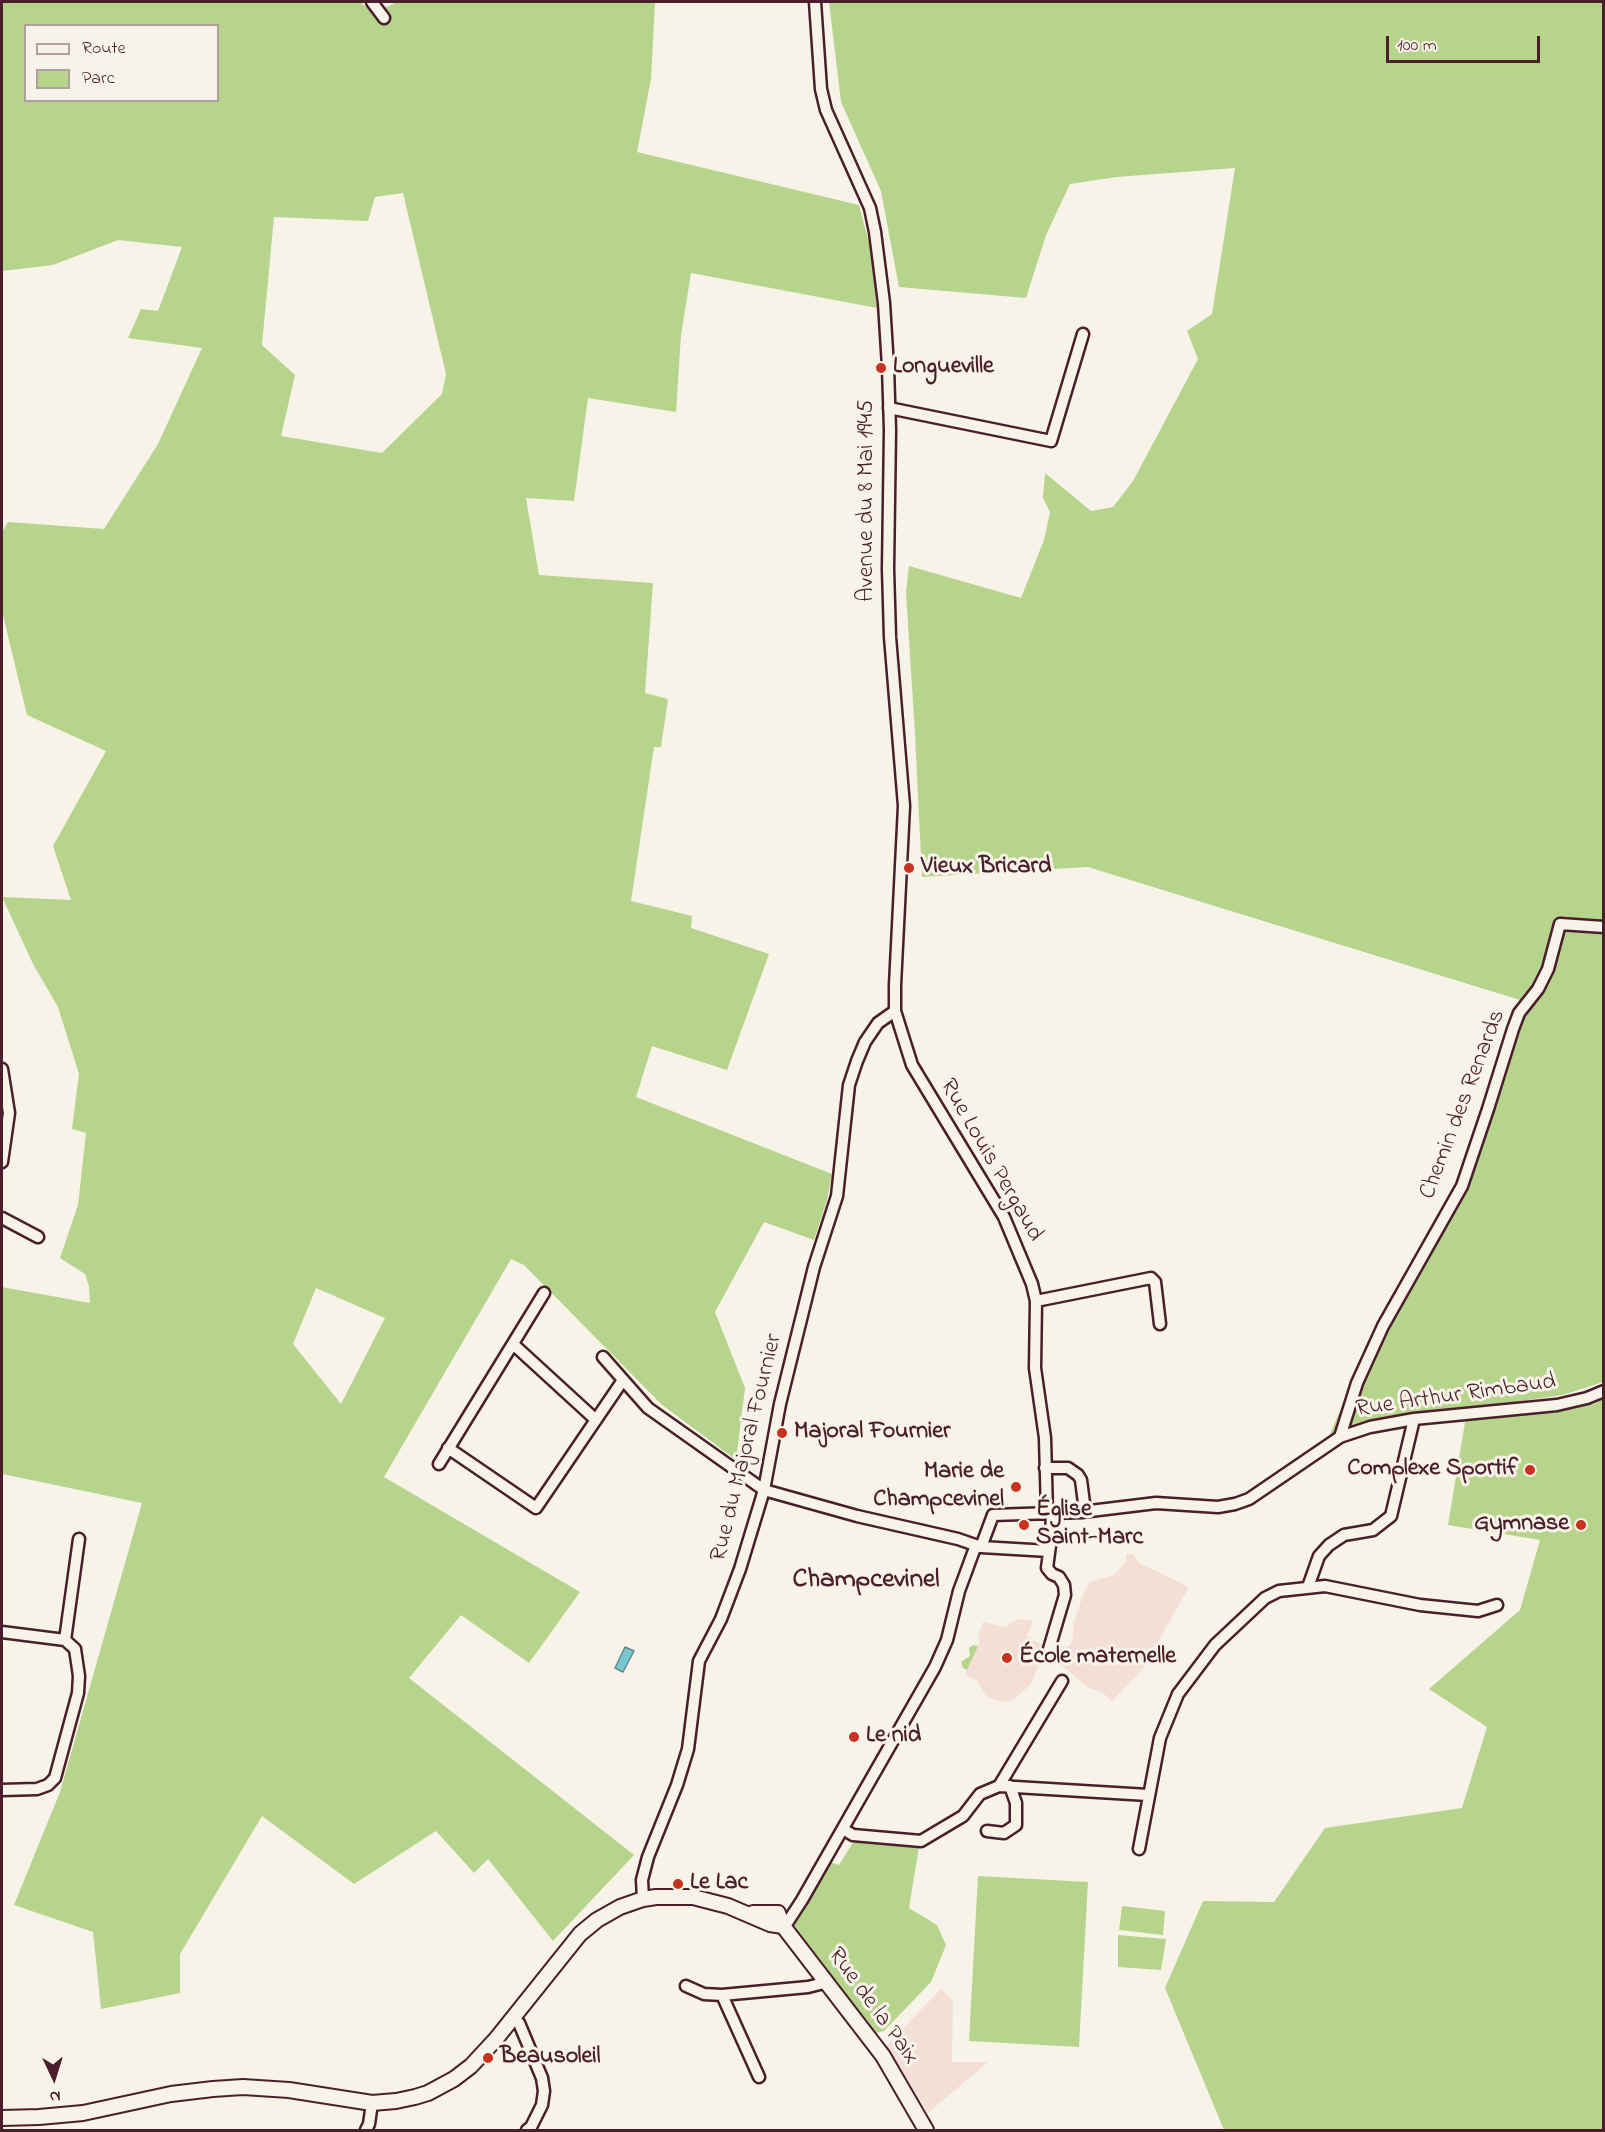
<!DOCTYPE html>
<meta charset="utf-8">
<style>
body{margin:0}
#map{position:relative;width:1605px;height:2132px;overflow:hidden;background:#f7f3e8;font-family:"Indie Flower",sans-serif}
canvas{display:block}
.frame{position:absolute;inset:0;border:3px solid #4a1f2b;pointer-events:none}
.legend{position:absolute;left:24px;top:24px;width:195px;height:78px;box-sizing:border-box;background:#f7f3e8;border:2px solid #b29e9c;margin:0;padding:8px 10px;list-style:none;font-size:18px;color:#4a1f2b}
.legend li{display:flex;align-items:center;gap:12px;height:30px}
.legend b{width:30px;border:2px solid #b29e9c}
.north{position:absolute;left:24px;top:2048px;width:60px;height:60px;-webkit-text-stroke:4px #f7f3e8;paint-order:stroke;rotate:176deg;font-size:16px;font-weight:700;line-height:24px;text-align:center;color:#4a1f2b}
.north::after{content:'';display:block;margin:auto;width:21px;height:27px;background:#4a1f2b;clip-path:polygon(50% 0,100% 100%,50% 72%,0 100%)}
.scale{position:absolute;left:1386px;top:36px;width:154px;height:27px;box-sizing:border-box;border:3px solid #4a1f2b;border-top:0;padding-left:8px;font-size:18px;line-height:21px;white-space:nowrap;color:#4a1f2b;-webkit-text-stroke:4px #f7f3e8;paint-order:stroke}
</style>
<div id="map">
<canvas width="1605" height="2132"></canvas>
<div class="frame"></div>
<ul class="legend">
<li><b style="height:8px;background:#f7f3e8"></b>Route</li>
<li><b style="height:16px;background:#b7d48d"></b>Parc</li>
</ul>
<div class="north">N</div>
<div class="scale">100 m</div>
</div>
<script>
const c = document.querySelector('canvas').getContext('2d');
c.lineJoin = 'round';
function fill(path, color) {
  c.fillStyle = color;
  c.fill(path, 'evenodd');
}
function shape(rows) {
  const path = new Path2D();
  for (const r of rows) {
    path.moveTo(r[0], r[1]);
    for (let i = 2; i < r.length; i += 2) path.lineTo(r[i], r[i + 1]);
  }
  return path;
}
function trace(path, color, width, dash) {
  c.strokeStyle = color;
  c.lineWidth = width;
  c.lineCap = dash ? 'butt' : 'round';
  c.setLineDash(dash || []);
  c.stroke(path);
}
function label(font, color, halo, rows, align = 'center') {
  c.font = font + ' "Indie Flower",sans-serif';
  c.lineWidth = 6;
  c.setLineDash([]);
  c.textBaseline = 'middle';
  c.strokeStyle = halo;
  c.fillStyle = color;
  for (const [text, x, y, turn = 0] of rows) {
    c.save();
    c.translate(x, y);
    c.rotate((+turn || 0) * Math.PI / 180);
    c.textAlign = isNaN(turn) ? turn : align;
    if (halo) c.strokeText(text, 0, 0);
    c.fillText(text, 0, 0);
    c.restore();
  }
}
fill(shape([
 [1126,1554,1133,1554,1139,1563,1189,1587,1142,1670,1112,1701,1102,1692,1089,1688,1051,1657,1052,1652,1070,1645,1073,1639,1073,1625,1084,1592,1090,1582,1114,1575,1126,1562],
 [1020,1619,1033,1621,1027,1636,1046,1647,1031,1684,1018,1696,1008,1702,995,1700,986,1696,977,1681,965,1674,980,1640,978,1637,983,1622,1006,1627,1011,1622],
 [941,1989,953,2001,952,2062,988,2062,928,2113,886,2046]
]), '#f3dfd7');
fill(shape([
 [2,2,360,2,374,13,397,2,655,2,651,79,637,152,859,205,873,258,877,308,691,273,681,335,676,412,588,398,574,501,526,498,539,575,653,583,645,693,668,699,661,747,654,747,631,901,692,916,691,928,769,954,727,1070,652,1046,636,1097,832,1174,827,1200,814,1240,764,1222,715,1312,745,1388,736,1460,661,1404,524,1265,511,1259,384,1477,580,1592,529,1663,461,1615,409,1678,634,1855,553,1941,488,1859,474,1873,436,1831,354,1884,262,1816,180,1954,180,1993,101,2009,93,1932,14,1905,60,1792,142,1503,2,1474,2,1287,90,1303,89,1287,85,1274,60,1258,78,1205,86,1133,72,1129,79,1074,58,1007,33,964,2,897,71,900,53,846,106,751,27,715,2,611,2,532,8,522,104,529,158,444,202,348,128,338,141,309,158,311,182,247,118,240,53,265,2,271],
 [26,26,218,26,218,100,26,100],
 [403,193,446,374,442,394,382,453,281,436,295,375,262,345,274,217,368,221,375,197],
 [316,1288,385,1318,341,1404,293,1344],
 [829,2,1603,2,1603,1382,1563,1395,1368,1423,1330,1434,1386,1306,1452,1193,1520,1000,1088,867,922,877,915,734,906,592,909,566,1021,598,1044,540,1050,512,1043,498,1045,473,1091,511,1113,507,1133,481,1198,359,1187,331,1212,314,1235,168,1117,177,1070,184,1046,235,1026,298,899,287,881,191,841,102],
 [1603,1399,1603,2130,1224,2130,1165,1988,1203,1901,1274,1902,1325,1828,1462,1808,1487,1727,1429,1689,1520,1610,1540,1540,1448,1525,1466,1416,1594,1404],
 [973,1645,978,1646,967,1670,963,1668,961,1662,970,1656,969,1648],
 [854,1841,919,1847,909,1908,937,1925,946,1945,931,1982,884,2031,876,2033,793,1927,830,1862,839,1865],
 [978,1876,1088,1882,1079,2047,969,2041],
 [1122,1906,1165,1911,1163,1935,1119,1930],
 [1118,1935,1166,1939,1161,1970,1118,1967]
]), '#b7d48d');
const water = shape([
 [625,1647,634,1651,623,1672,615,1668,625,1647]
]);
fill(water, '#78c9cf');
trace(water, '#66858d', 1.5);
const street = shape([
 [372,2,384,18],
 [815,2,821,89,826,110,870,208,875,232,884,303,888,367,890,430,888,569,890,637,904,806,895,985,895,1011,912,1065,1004,1217,1032,1284,1036,1301,1035,1368,1045,1438,1047,1513],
 [889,408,1051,441,1083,334],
 [2,1069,9,1113,2,1162],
 [2,1218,38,1237],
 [1036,1301,1151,1278,1155,1282,1160,1324],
 [513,1344,596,1420],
 [603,1357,648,1408,764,1490,857,1516,958,1539,981,1547,1049,1551],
 [1340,1437,1357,1383,1383,1326,1462,1186,1488,1109,1513,1029,1519,1013,1538,989,1548,969,1560,924,1604,927],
 [448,1448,536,1508,623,1380],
 [439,1464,544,1293],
 [1045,1468,1068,1468,1078,1475,1081,1480,1085,1511],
 [981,1547,993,1515,1082,1512,1156,1503,1218,1507,1235,1504,1249,1499,1340,1437,1370,1427,1414,1419,1557,1405,1587,1398,1604,1391],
 [1308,1587,1319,1556,1329,1545,1344,1535,1373,1530,1391,1516,1414,1419],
 [2,1632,65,1640,75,1649,79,1676,78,1693,55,1778,48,1785,37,1789,2,1790],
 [65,1640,79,1539],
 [1049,1649,1065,1595,1064,1585,1059,1577,1052,1574,1047,1568,1051,1538,1052,1513],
 [999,1786,1062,1681],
 [843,1829,853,1835,921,1841,963,1816,980,1794,999,1786,1148,1795],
 [987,1831,1004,1833,1016,1825,1016,1803,1010,1786],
 [1139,1849,1160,1738,1178,1694,1215,1645,1265,1598,1279,1591,1325,1586,1420,1605,1478,1611,1497,1605],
 [643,1899,642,1880,648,1857,677,1785,688,1749,699,1661,721,1619,740,1569,764,1490,780,1404,814,1267,837,1196,849,1085,857,1061,865,1042,878,1023,895,1011],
 [783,1926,787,1923,802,1900,935,1667,947,1640,959,1591,976,1545],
 [686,1986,704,1994,722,1995,808,1987,828,1982],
 [722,1995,759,2077],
 [513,2018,519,2023,542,2078,544,2091,542,2105,531,2127,527,2130],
 [366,2130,369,2124,372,2103]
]);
const secondary = shape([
 [753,1913,778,1913,783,1926,883,2056,926,2130],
 [2,2118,39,2117,83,2113,171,2094,213,2089,243,2087,289,2090,372,2103,396,2101,415,2097,428,2093,454,2079,471,2066,496,2039,580,1934,597,1920,620,1907,643,1899,656,1897,693,1897,728,1906,770,1924,783,1926]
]);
trace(street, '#4a1f2b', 15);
trace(secondary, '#4a1f2b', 18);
trace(street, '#f7f3e8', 10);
trace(secondary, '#f7f3e8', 14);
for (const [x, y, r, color] of [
 [881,368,6,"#c8321e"],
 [909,868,6,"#c8321e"],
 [782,1433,6,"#c8321e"],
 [1530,1470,6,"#c8321e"],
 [1016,1487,6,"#c8321e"],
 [1024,1525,6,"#c8321e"],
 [1581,1525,6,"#c8321e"],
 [1007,1658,6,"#c8321e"],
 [854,1737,6,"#c8321e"],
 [678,1884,6,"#c8321e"],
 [488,2058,6,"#c8321e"]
]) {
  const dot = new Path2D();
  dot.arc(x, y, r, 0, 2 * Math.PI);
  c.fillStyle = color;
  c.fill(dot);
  trace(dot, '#f7f3e8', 2);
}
label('bold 24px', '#4a1f2b', '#f7f3e8', [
 ["Longueville",893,368],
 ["Vieux Bricard",921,868],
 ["Majoral Fournier",794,1433],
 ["Complexe Sportif",1518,1470,"right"],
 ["Marie de",1004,1473,"right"],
 ["Champcevinel",1004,1501,"right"],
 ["Église",1036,1511],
 ["Saint-Marc",1036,1539],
 ["Gymnase",1569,1525,"right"],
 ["École maternelle",1019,1658],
 ["Le nid",866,1737],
 ["Le Lac",690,1884],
 ["Beausoleil",500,2058]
], 'left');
label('24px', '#4a1f2b', '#f7f3e8', [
 ["Avenue du 8 Mai 1945",868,501,-90],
 ["Chemin des Renards",1464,1105,-69],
 ["Rue Louis Pergaud",990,1161,60],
 ["Rue Arthur Rimbaud",1456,1397,-8],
 ["Rue du Majoral Fournier",748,1448,-76],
 ["Rue de la Paix",872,2007,54]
]);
label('bold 27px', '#4a1f2b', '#f7f3e8', [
 ["Champcevinel",866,1582]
]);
</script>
